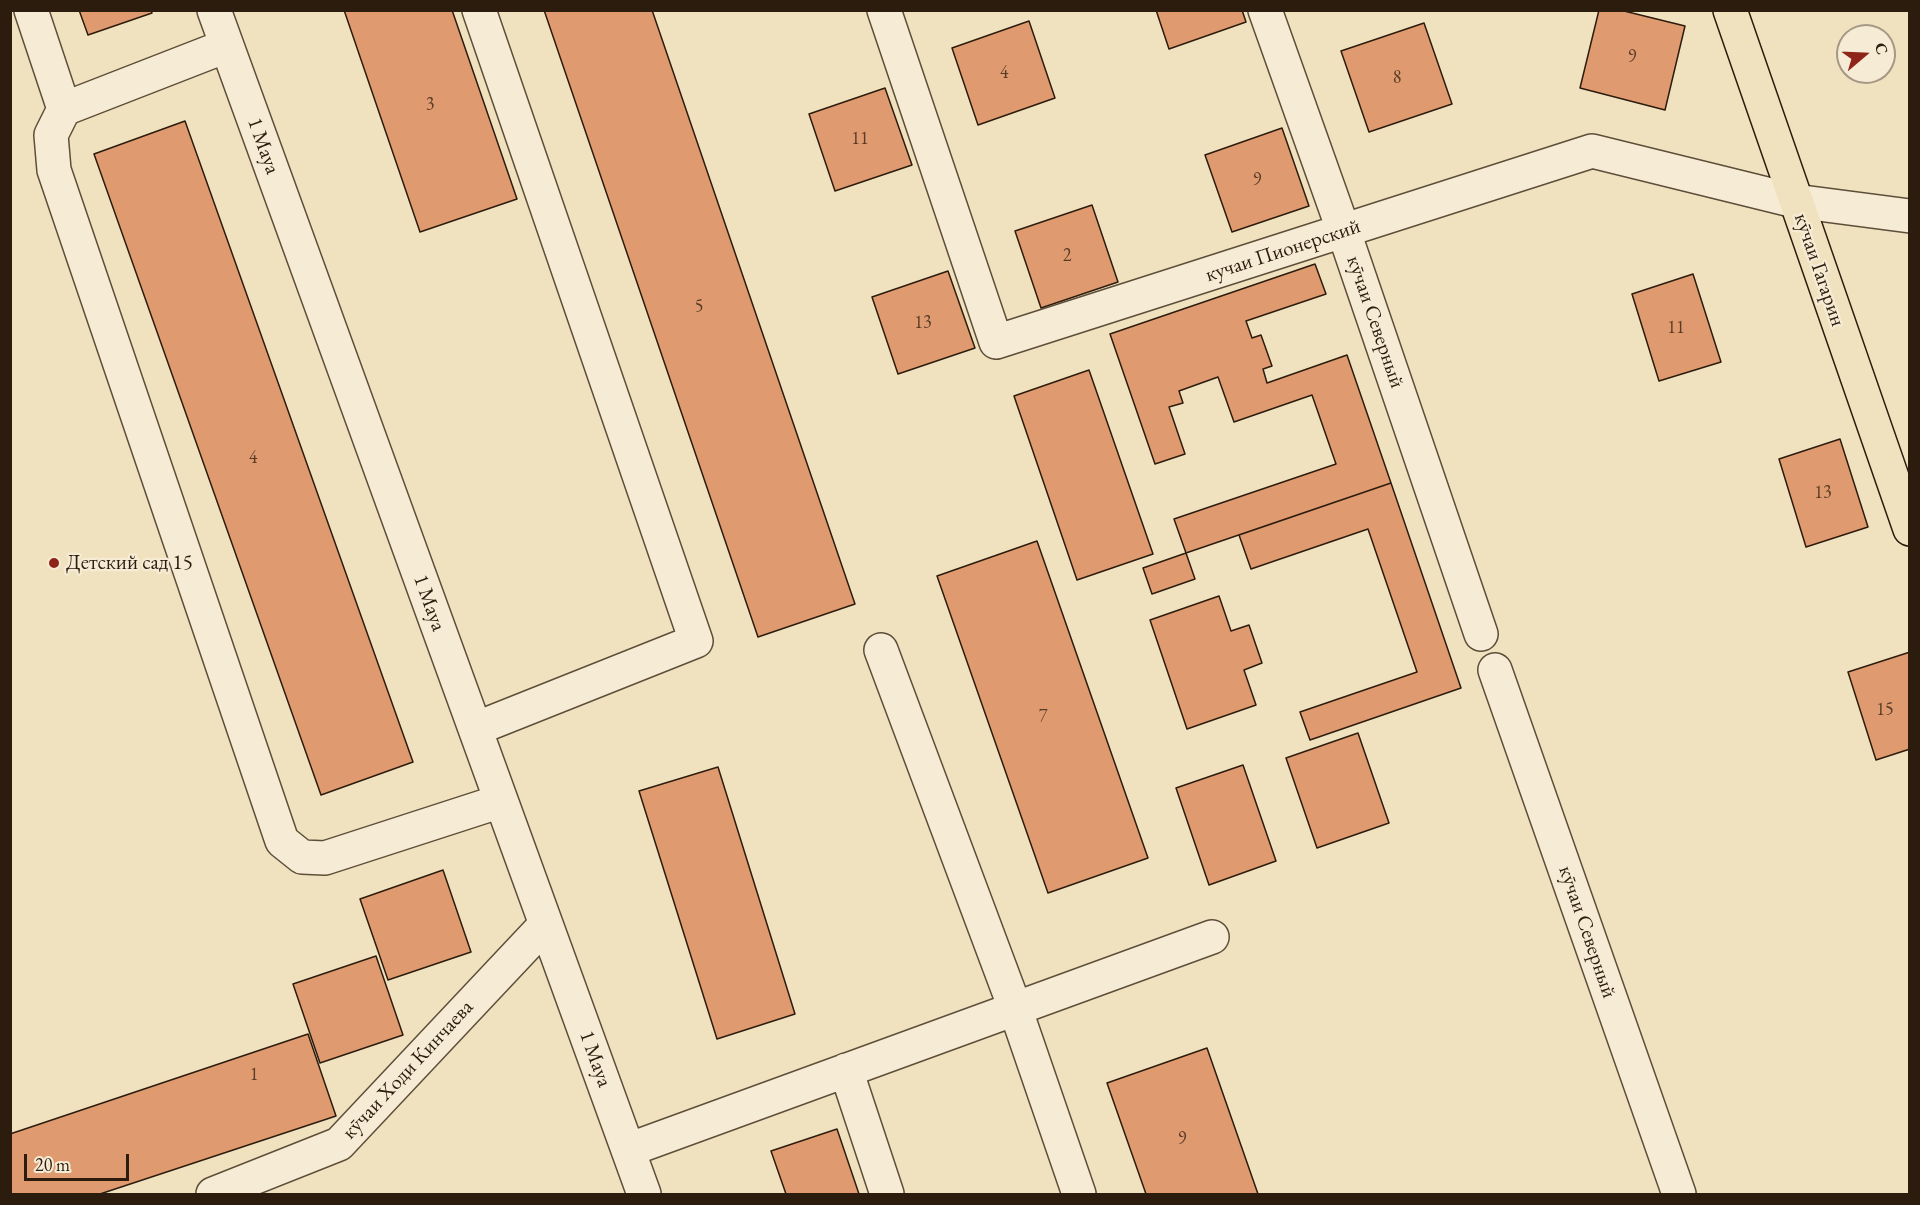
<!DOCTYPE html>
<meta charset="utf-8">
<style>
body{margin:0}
#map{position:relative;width:1920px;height:1205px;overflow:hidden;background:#f1e2bf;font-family:"EB Garamond",serif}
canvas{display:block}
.frame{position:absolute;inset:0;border:12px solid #2c1c0d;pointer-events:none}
.north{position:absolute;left:1836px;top:24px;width:60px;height:60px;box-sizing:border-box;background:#f6ecd5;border:2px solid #a59985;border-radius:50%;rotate:71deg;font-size:16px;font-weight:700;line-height:24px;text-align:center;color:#2c1c0d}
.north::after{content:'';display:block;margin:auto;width:21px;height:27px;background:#8f2418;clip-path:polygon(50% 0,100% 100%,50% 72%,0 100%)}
.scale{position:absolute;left:24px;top:1154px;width:105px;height:27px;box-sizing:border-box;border:3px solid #2c1c0d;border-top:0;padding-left:8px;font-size:18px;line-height:21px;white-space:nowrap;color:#2c1c0d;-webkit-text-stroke:4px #f6ecd5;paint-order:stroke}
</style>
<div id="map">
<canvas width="1920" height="1205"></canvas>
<div class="frame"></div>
<div class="north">С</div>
<div class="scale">20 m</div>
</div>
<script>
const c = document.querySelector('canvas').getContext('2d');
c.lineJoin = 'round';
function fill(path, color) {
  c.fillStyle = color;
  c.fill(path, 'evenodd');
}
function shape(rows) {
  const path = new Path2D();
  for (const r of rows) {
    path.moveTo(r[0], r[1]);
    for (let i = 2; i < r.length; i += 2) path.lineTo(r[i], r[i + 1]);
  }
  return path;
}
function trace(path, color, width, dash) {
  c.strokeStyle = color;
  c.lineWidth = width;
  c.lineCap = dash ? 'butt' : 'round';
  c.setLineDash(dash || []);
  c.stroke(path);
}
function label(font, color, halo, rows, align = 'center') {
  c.font = font + ' "EB Garamond",serif';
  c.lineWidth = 4.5;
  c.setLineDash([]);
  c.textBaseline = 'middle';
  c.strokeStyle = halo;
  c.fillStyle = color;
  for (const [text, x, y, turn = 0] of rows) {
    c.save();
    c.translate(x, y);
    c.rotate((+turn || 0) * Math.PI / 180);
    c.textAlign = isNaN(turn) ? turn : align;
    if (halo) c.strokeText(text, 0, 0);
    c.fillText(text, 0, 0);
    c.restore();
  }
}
const building = shape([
 [79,10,151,10,152,13,88,35,79,10],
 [344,10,452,10,517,199,420,232,344,10],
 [544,10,652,10,855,604,758,637,544,10],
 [1156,10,1242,10,1246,22,1169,49,1156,10],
 [1599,10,1620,10,1685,26,1665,110,1580,88,1599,10],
 [1029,21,1055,98,978,125,952,48,1029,21],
 [1424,23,1452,104,1369,132,1341,51,1424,23],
 [885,88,912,165,835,191,809,114,885,88],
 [185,121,413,762,321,795,94,154,185,121],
 [1282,128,1309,206,1232,232,1205,155,1282,128],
 [1092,205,1118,282,1041,308,1015,231,1092,205],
 [1315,264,1326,294,1246,321,1252,338,1261,335,1272,366,1263,369,1267,383,1347,355,1391,483,1186,553,1174,519,1336,464,1312,395,1234,422,1218,377,1179,391,1183,403,1169,407,1185,454,1155,464,1110,334,1315,264],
 [948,271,975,348,898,374,872,297,948,271],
 [1693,274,1721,362,1659,381,1632,294,1693,274],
 [1089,370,1153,554,1077,580,1014,396,1089,370],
 [1840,439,1868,527,1806,547,1779,459,1840,439],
 [1391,483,1461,688,1310,740,1300,712,1417,672,1368,529,1251,569,1239,535,1391,483],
 [1037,541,1148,858,1048,893,937,576,1037,541],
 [1186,553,1195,579,1152,594,1143,568,1186,553],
 [1219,596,1231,631,1249,625,1262,663,1244,670,1256,705,1187,729,1150,620,1219,596],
 [1910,652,1910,749,1876,760,1848,672,1910,652],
 [1358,733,1389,823,1317,848,1286,758,1358,733],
 [1243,765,1276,861,1209,885,1176,788,1243,765],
 [718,767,795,1014,717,1039,639,791,718,767],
 [443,870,471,952,388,980,360,899,443,870],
 [376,956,403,1035,320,1063,293,984,376,956],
 [308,1034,336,1116,100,1194,10,1194,10,1134,308,1034],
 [1207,1048,1258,1194,1146,1194,1107,1083,1207,1048],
 [837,1129,859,1194,786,1194,771,1151,837,1129]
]);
fill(building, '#e09a70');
trace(building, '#2c1c0d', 1.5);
const minor = shape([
 [31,10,64,109],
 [214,10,644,1194],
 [884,10,996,342,1592,151,1795,201,1910,216],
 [1265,10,1344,232,1481,634],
 [226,46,64,109,51,135,54,170,282,841,302,857,325,858,501,801],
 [881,650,1015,1008,1079,1194],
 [1495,670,1679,1194],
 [475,729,696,641,479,10],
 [846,1070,887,1194],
 [628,1150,1212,937],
 [213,1194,339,1144,546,924]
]);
const major = shape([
 [1730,10,1910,529]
]);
trace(minor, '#5d4e3a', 36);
trace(major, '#2c1c0d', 36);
trace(minor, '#f6ecd5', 33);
trace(major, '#f1e2bf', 33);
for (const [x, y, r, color] of [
 [54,563,6,"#8f2418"]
]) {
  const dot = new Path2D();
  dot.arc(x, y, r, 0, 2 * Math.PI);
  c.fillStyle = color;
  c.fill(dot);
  trace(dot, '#f6ecd5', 2);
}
label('18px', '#593c26', null, [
 ["9",1632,57],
 ["4",1004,73],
 ["8",1397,78],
 ["3",430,105],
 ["11",860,139],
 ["9",1257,180],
 ["2",1067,256],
 ["5",699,307],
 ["13",923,323],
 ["11",1676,328],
 ["4",253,458],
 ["13",1823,493],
 ["15",1885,710],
 ["7",1043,717],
 ["1",254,1075],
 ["9",1182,1139]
]);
label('21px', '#2c1c0d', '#f6ecd5', [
 ["1 Maya",263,146,70],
 ["кучаи Пионерский",1283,251,-18],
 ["кӯчаи Гагарин",1819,270,71],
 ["кӯчаи Северный",1375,322,71],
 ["1 Maya",429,603,70],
 ["кӯчаи Северный",1587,932,71],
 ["1 Maya",595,1059,70],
 ["кӯчаи Ходи Кинчаева",408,1070,-47]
]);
label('21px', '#2c1c0d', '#f6ecd5', [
 ["Детский сад 15",66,563]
], 'left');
</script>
